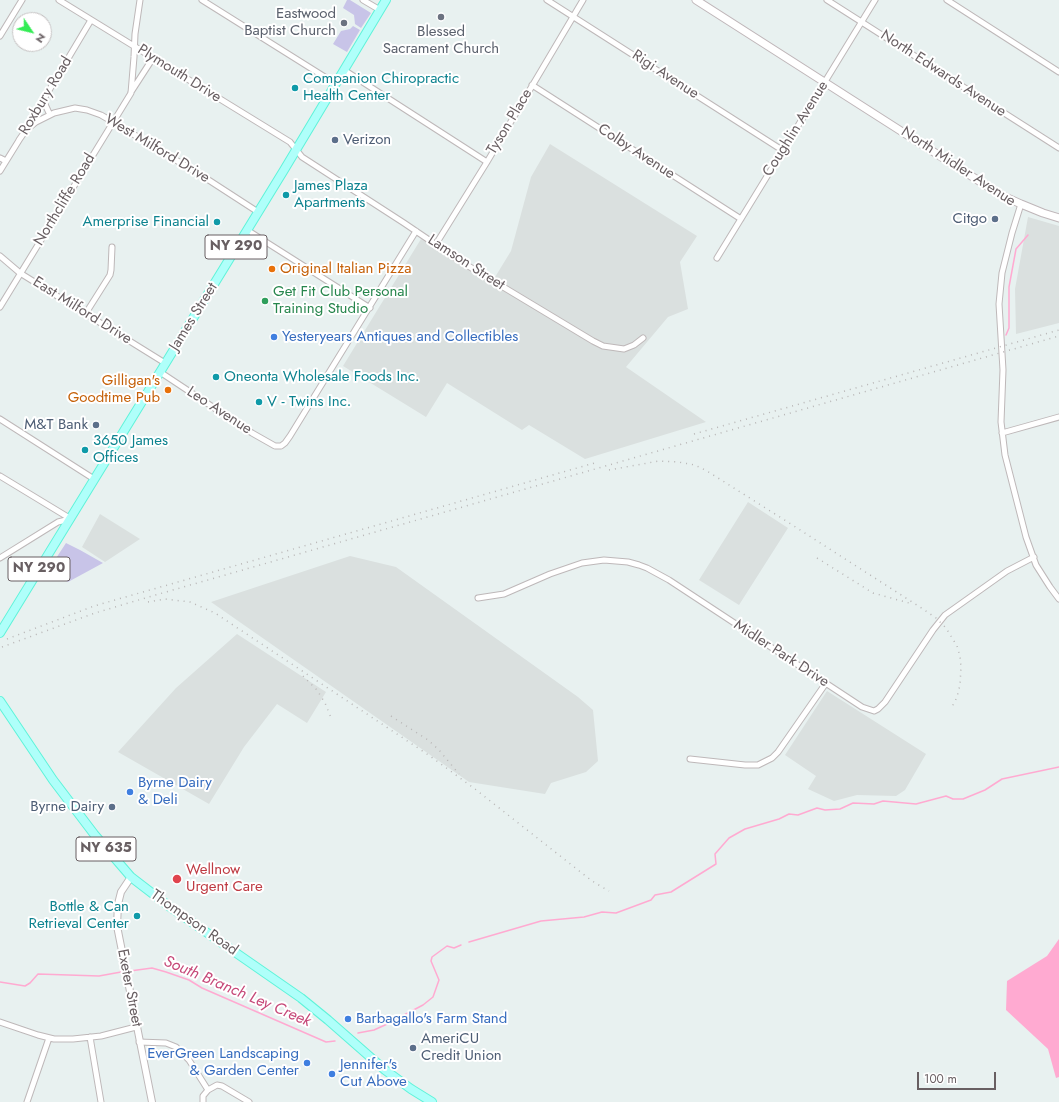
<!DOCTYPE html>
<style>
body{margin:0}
#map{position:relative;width:1059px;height:1102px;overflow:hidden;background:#e8f1f0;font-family:Jost,sans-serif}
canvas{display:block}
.north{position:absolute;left:12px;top:12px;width:40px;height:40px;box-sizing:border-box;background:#fff;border:1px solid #c3bfc0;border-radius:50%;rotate:125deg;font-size:11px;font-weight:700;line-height:16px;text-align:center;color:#685f62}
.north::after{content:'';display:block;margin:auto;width:14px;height:18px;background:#33ec54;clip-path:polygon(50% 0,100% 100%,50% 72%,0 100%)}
.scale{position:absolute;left:917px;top:1072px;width:79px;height:18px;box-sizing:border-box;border:2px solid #685f62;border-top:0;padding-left:5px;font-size:12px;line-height:14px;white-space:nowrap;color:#685f62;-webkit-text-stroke:3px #fff;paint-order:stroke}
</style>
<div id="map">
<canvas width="1059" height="1102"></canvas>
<div class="north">N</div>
<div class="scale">100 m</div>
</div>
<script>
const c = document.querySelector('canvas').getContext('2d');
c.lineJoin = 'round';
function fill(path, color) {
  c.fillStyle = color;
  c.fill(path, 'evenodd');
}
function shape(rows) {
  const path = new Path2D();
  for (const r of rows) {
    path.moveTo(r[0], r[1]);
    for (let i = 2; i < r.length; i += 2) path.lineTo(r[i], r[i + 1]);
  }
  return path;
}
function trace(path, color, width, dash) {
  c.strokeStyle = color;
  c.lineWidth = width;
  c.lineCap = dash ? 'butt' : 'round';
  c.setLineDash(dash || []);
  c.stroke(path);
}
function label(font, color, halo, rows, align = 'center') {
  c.font = font + ' Jost,sans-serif';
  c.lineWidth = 4;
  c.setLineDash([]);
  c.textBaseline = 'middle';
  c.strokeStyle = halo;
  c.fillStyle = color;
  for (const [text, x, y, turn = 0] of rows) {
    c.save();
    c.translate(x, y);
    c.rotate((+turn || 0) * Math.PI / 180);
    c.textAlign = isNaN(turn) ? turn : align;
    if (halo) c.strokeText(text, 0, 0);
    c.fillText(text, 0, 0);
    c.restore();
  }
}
fill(shape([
 [550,144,697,236,680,262,688,309,668,317,626,367,706,422,585,459,529,425,522,430,447,383,426,417,343,366,421,239,492,282,511,251,531,177],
 [1028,217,1059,226,1059,323,1016,334,1015,289],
 [748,502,788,528,739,605,699,580],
 [100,514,140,539,105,562,82,547],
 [350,556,396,567,578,697,593,710,598,761,586,772,551,783,545,794,469,782,211,602],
 [237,634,326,692,307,723,277,704,244,747,209,804,118,752,176,688],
 [827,691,926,754,905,790,896,796,857,795,834,801,808,789,816,776,785,755]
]), '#dae0df');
fill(shape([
 [347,0,350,0,371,13,361,28,355,24,354,15,343,8],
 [353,26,360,30,347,52,333,44,341,31,350,29],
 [66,543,80,550,103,563,68,582,49,569]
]), '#c8c4e8');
fill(shape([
 [1059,939,1059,1077,1056,1078,1048,1049,1006,1010,1007,981,1047,956]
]), '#ffaad1');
trace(shape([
 [1006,335,1009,328,1009,287,1016,249,1028,235],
 [469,942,541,921,584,917,602,912,616,913,651,900,655,895,671,892,716,864,715,854,729,838,745,829,779,819,789,814,798,815,817,808,825,810,840,809,853,803,874,804,883,801,916,804,946,796,953,799,963,799,985,790,1002,779,1059,767],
 [130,971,152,968,166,972,189,980,202,988,326,1042,335,1041],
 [0,982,25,986,30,983,38,974,99,976,121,972],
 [358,1033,374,1030,385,1025,423,1005,433,997,439,980,431,961,432,957,447,946,454,948,461,945]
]), '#ffaad1', 1.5);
const minor = shape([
 [59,0,290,142,302,157,404,223,460,261,593,341,603,346,624,349,634,345,643,338],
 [202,0,336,84],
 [363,0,380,10],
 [547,0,782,150],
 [827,0,1059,148],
 [947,0,1059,72],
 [0,36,22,0],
 [344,70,487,162],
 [532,85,741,219],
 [131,92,153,58],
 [43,100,50,115],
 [26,129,91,20],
 [19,140,26,130,36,122,54,113,75,108,87,110,101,115,113,122,204,177,258,212],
 [0,158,6,161],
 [0,171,21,137],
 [1021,204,1012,233,1002,273,999,304,1003,370,1001,422,1005,455,1026,537,1036,565,1050,587,1059,599],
 [247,230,370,308],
 [436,244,487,162,583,0],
 [0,256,20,273,165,363],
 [717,258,875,0],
 [0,307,131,93,134,57,135,34,140,0],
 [86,313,110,275,111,270,112,247],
 [160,372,252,433,275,446,281,446,285,443,290,436,416,231],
 [0,419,94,479],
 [1002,433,1059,417],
 [0,476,71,519],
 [0,558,58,522,70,519],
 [478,598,504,594,550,574,582,563,604,560,628,562,639,565,647,568,669,580,862,707,874,711,878,709,885,702,933,630,945,615,1007,571,1034,557],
 [690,759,745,765,758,765,772,758,778,752,826,683],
 [0,1022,38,1035,54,1039,73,1039,101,1036,136,1027],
 [90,1037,101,1102],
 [139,1042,166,1043,176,1047,189,1060,208,1090,203,1096,203,1102],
 [208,1090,217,1085,222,1086,249,1102],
 [27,1102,49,1038]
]);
const tertiary = shape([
 [131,877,121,892,118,904,117,926,152,1102]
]);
const secondary = shape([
 [696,0,1001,195,1021,204,1043,213,1059,218]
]);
const primary = shape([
 [0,633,284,170,386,0],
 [0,701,53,780,94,834,131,877,170,907,301,998,328,1020,385,1070,411,1089,432,1102]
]);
trace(minor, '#beb8b9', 7);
trace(tertiary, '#beb8b9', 8);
trace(secondary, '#bfb6b9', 9);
trace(primary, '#5ef3d9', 10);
trace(minor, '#fff', 5);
trace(tertiary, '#fff', 6);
trace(secondary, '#fff', 7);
trace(primary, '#affffa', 8);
trace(shape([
 [694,434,1059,330],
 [609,470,659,461,678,462,695,465,707,471,794,526,923,609,936,618,946,628,957,646,960,656,961,667,960,685,957,697,952,707],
 [817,558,873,593,909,603],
 [148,602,165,599,190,602,215,613,430,756,475,789,592,881,609,891],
 [7,639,94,606,598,462],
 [2,647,95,613,152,596,1059,336],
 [303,676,317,690,325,703,332,720],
 [391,716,428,740,439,750,459,774]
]), '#b8b6b6', 1.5, [1, 5]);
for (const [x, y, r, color] of [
 [441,17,4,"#6b7280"],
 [344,23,4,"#6b7280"],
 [295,88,4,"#0f9aa8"],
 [335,140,4,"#5c6f8a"],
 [286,195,4,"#0f9aa8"],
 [995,219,4,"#5c6f8a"],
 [217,222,4,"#0f9aa8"],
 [272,269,4,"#e8710a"],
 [265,301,4,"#2e9e5b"],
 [274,337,4,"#3f7fe0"],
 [216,377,4,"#0f9aa8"],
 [168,390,4,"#e8710a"],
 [259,402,4,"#0f9aa8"],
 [96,425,4,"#5c6f8a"],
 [85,450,4,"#0f9aa8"],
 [130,792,4,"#3f7fe0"],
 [112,807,4,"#5c6f8a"],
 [177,879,5,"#e0444e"],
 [137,916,4,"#0f9aa8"],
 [348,1019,4,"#3f7fe0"],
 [413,1048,4,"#5c6f8a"],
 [307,1063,4,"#3f7fe0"],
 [332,1074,4,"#3f7fe0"]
]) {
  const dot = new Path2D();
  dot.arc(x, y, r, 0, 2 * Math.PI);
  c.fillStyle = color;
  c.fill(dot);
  trace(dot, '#fff', 1.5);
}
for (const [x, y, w] of [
 [236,247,62],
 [39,569,62],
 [106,849,60]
]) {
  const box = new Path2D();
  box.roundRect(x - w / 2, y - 12, w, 24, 3);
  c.fillStyle = '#fff';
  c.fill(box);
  trace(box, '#685f62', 1);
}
label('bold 14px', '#685f62', null, [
 ["NY 290",236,247],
 ["NY 290",39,569],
 ["NY 635",106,849]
]);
label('15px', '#5b616d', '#fff', [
 ["Eastwood",336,14],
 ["Baptist Church",336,31],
 ["Blessed",441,32,"center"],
 ["Sacrament Church",441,49,"center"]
], 'right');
label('15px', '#685f62', '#fff', [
 ["Plymouth Drive",179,74,32],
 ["North Edwards Avenue",943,74,33],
 ["Rigi Avenue",665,75,33],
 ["Roxbury Road",46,96,-59],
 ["Tyson Place",510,122,-59],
 ["Coughlin Avenue",796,129,-58],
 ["West Milford Drive",157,149,31],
 ["Colby Avenue",636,152,33],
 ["North Midler Avenue",958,167,33],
 ["Northcliffe Road",65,200,-59],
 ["Lamson Street",466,263,33],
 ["East Milford Drive",82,311,32],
 ["James Street",194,317,-58],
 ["Leo Avenue",219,411,33],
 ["Midler Park Drive",781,654,33],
 ["Thompson Road",194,923,35],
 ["Exeter Street",129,988,79]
]);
label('15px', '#0d838f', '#fff', [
 ["Companion Chiropractic",303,79],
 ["Health Center",303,96],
 ["James Plaza",294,186],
 ["Apartments",294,203],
 ["Amerprise Financial",209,222,"right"],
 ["Oneonta Wholesale Foods Inc.",224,377],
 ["V - Twins Inc.",267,402],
 ["3650 James",93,441],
 ["Offices",93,458],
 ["Bottle & Can",129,907,"right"],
 ["Retrieval Center",129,924,"right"]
], 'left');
label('15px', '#4e5e75', '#fff', [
 ["Verizon",343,140,"left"],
 ["Citgo",987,219],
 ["M&T Bank",88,425],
 ["Byrne Dairy",104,807],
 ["AmeriCU",421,1039,"left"],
 ["Credit Union",421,1056,"left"]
], 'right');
label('15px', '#c56008', '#fff', [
 ["Original Italian Pizza",280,269],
 ["Gilligan's",160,381,"right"],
 ["Goodtime Pub",160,398,"right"]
], 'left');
label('15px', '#27864d', '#fff', [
 ["Get Fit Club Personal",273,292],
 ["Training Studio",273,309]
], 'left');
label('15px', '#366cbe', '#fff', [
 ["Yesteryears Antiques and Collectibles",282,337],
 ["Byrne Dairy",138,783],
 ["& Deli",138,800],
 ["Barbagallo's Farm Stand",356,1019],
 ["EverGreen Landscaping",299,1054,"right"],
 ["& Garden Center",299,1071,"right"],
 ["Jennifer's",340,1065],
 ["Cut Above",340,1082]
], 'left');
label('15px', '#be3a42', '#fff', [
 ["Wellnow",186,870],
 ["Urgent Care",186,887]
], 'left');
label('italic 16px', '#c64979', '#fff', [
 ["South Branch Ley Creek",237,992,23]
]);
</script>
